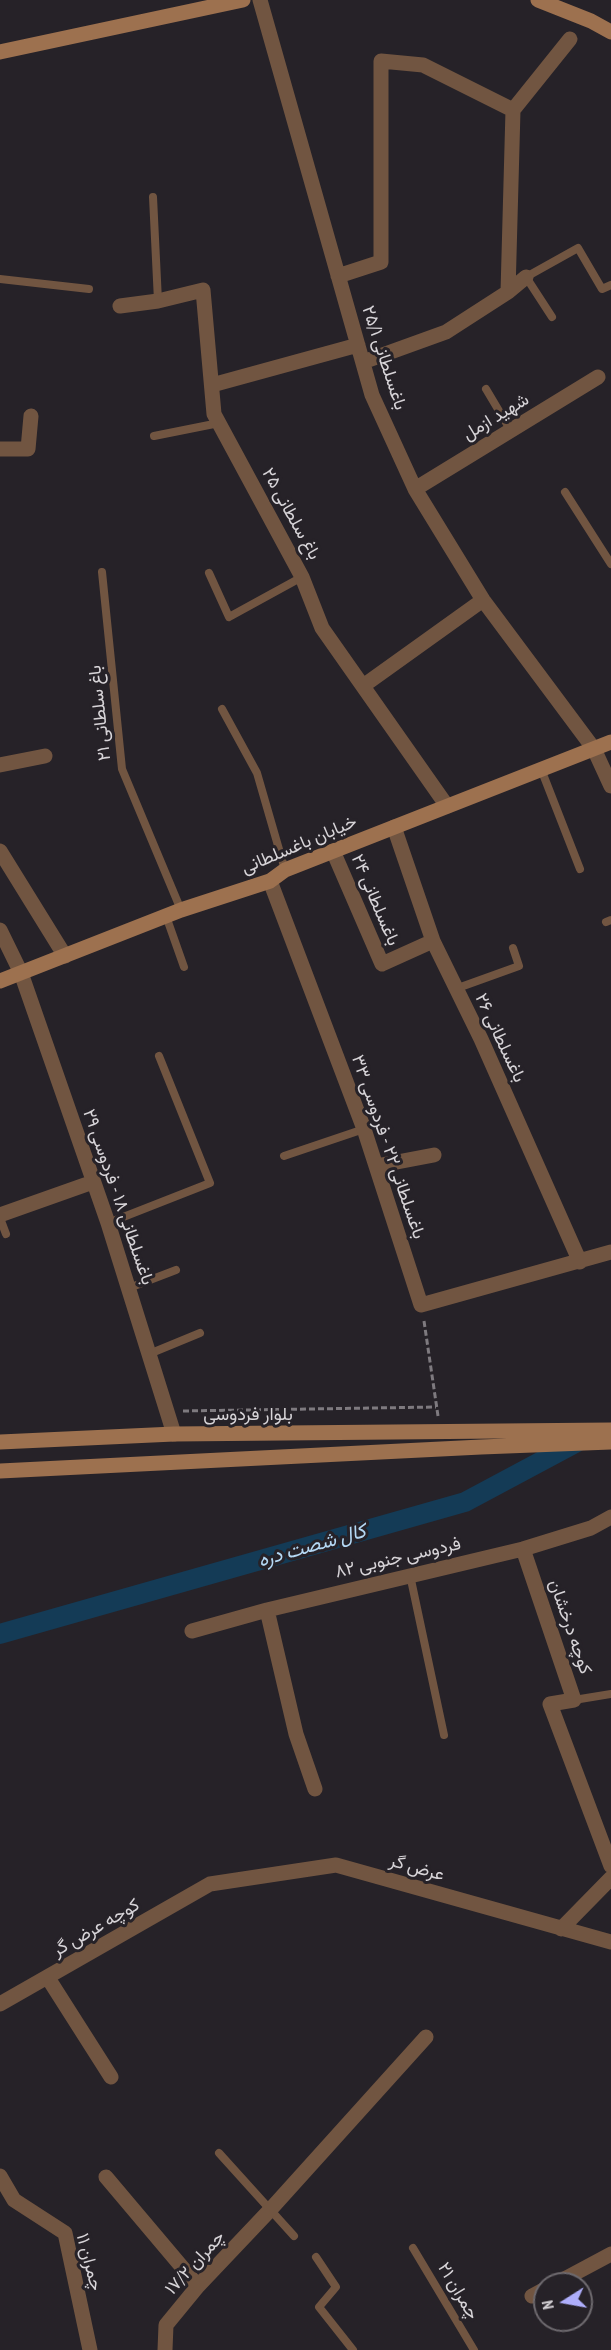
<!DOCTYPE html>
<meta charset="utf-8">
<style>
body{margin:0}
#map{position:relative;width:611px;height:2350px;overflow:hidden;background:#262228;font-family:"PT Sans Narrow",sans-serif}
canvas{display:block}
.north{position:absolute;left:533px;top:2272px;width:60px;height:60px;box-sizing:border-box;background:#262228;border:2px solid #6d696e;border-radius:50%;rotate:259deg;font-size:16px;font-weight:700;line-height:24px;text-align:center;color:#d7d4d8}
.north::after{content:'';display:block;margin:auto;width:21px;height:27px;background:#aeaefb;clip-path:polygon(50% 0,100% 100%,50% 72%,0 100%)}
</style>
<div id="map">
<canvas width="611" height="2350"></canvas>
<div class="north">N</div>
</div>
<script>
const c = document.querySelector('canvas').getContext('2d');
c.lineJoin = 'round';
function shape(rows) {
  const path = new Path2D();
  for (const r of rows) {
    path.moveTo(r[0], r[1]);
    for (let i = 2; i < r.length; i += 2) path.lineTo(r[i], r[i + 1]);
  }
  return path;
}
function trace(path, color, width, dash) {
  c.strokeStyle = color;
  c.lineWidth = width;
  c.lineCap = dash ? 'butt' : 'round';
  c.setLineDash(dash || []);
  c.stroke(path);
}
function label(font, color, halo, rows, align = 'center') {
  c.font = font + ' "PT Sans Narrow",Vazirmatn,sans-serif';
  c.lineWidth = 6;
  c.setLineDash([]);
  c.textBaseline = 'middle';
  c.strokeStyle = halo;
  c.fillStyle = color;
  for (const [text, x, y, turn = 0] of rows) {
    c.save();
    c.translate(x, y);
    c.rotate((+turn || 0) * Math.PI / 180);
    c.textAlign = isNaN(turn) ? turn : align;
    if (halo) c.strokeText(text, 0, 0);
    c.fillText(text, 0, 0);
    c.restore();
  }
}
trace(shape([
 [0,1634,465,1502,581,1440]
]), '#143b56', 20);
trace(shape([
 [424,1321,438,1416],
 [183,1411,436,1407]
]), '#7e7a7f', 3, [6, 3]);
trace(shape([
 [153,197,158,301],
 [0,279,89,289],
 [552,317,526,277,578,248,602,289,611,285],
 [486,389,511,431],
 [154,436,219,423],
 [565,492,611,564],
 [102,572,122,769,181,910],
 [209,573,229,617,302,577],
 [222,709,257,773,285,870],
 [541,769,580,869],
 [166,916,184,967],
 [606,922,611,920],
 [455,989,519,966,513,948],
 [284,1156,364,1129],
 [0,1218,6,1234],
 [108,1223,210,1183,159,1056],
 [129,1288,176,1270],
 [149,1354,200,1333],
 [410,1575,444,1735],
 [574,1700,611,1694],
 [219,2153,294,2236],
 [413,2248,474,2350],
 [316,2257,336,2287,319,2307,353,2350]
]), '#715541', 8);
trace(shape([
 [260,0,372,395,415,489,483,600,594,749,611,786],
 [338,276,381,262,381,61,423,65,513,110],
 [508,292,513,110,570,39],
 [120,306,158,301,203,290,214,414,302,577,322,628,447,806],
 [363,362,446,332,508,292,526,277],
 [212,385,358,345],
 [0,449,28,449,31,416],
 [415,489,598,377],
 [363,686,483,600],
 [0,765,45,756],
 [394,827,433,941,481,1039,580,1262],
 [0,851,65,956],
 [333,851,382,964,433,941],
 [270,881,364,1129,421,1305,611,1252],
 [0,930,21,973,108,1223,174,1434],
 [376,1166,434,1155],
 [0,1215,93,1182],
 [523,1549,574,1700,550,1704,611,1866],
 [267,1610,296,1734,315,1789],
 [192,1631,267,1610,523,1549,591,1528,611,1517],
 [561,1929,611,1878],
 [48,1978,111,2077],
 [0,2004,210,1884,336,1865,611,1942],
 [0,2176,14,2200,65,2233,90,2350],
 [106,2177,198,2286],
 [555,2284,611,2254],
 [532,2296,545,2289],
 [165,2350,166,2325,198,2286,270,2210,426,2037]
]), '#715541', 15);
trace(shape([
 [538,0,591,21,611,32],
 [0,52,243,0],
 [0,981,181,910,270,881,285,870,611,742],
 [0,1442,174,1434,611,1430],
 [0,1471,481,1447,611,1442]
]), '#9d714f', 15);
label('18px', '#d7d4d8', '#262228', [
 ["باغسلطانی ۲۵/۱",384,358,72],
 ["شهید ازمل",496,417,-31],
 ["باغ سلطانی ۲۵",291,514,61],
 ["باغ سلطانی ۲۱",100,713,-96],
 ["خیابان باغسلطانی",299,845,-23],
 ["باغسلطانی ۲۴",375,900,67],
 ["باغسلطانی ۲۶",500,1038,65],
 ["باغسلطانی ۲۲ - فردوسی ۳۳",388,1147,71],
 ["باغسلطانی ۱۸ - فردوسی ۲۹",118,1197,71],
 ["بلوار فردوسی",248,1415],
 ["فردوسی جنوبی ۸۲",398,1558,-13],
 ["کوچه درخشان",570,1627,71],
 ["عرض گر",417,1868,16],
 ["کوچه عرض گر",96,1928,-30],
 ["چمران ۱۱",89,2262,75],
 ["چمران ۱۷/۲",195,2263,-48],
 ["چمران ۲۱",458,2291,59]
]);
label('italic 20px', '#b4d8f4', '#262228', [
 ["کال شصت دره",312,1546,-16]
]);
</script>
